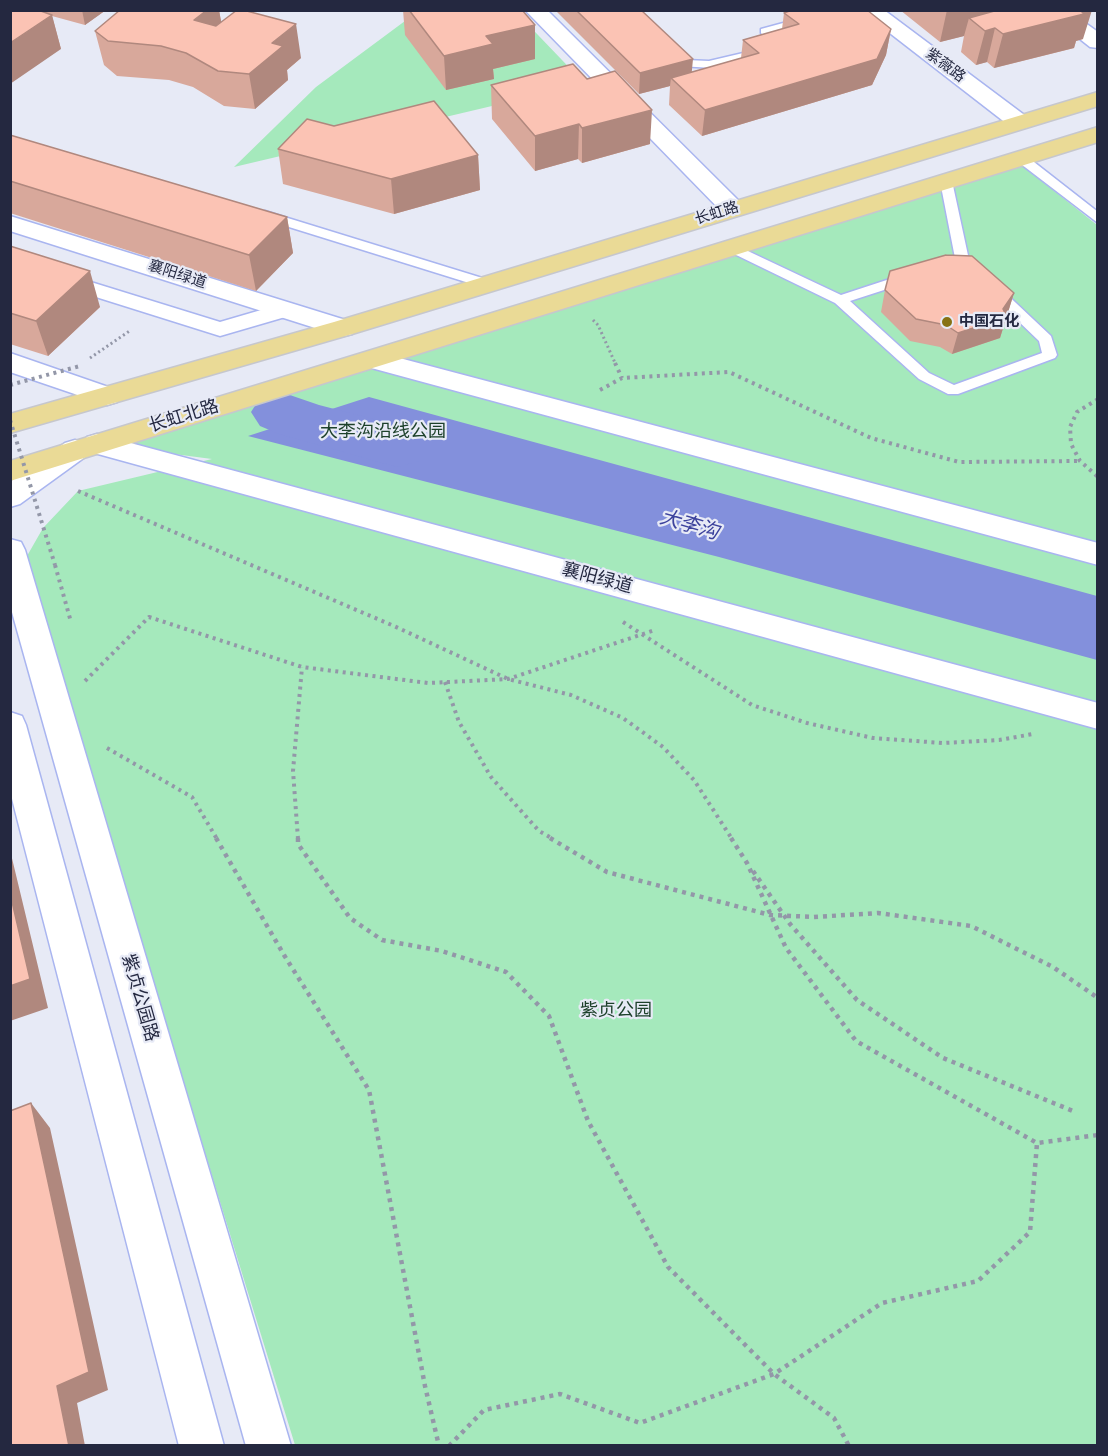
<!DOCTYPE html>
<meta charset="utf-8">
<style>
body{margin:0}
#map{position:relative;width:1108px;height:1456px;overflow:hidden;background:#e7eaf6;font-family:"Titillium Web",sans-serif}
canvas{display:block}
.frame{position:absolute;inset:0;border:12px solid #242840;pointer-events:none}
</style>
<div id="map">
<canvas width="1108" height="1456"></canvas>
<div class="frame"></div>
</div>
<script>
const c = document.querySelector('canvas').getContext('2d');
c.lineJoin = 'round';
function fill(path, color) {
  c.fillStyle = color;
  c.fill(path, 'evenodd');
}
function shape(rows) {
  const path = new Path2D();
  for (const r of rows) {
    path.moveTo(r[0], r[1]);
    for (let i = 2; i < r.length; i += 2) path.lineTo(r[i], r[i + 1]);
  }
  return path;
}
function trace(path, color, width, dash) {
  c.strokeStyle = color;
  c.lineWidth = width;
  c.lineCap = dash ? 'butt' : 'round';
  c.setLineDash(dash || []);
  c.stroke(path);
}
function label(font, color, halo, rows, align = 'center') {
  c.font = font + ' "Titillium Web","Noto Sans SC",sans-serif';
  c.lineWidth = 4.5;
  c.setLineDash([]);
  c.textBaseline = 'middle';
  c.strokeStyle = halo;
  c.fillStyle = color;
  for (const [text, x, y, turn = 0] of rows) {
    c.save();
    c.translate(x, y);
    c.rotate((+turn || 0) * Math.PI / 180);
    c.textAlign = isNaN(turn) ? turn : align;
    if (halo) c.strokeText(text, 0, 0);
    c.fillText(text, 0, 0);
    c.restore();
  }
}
fill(shape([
 [515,11,585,84,234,167,316,87,409,18],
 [1022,165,1097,225,1097,1445,295,1445,23,563,43,528,78,491,212,459,97,444]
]), '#a5e9bc');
fill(shape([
 [369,397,1097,596,1097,660,719,557,248,436]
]), '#8390dc');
fill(shape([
 [281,392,319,405,419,431,428,446,419,461,397,467,279,434,260,426,251,412,260,398,281,392]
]), '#8390dc');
const service = shape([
 [831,10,851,10,773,32,785,45,785,49,713,68,679,66,665,52,671,48,686,60,709,61,773,46,761,33,761,29,831,10],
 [1021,154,1025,155,1098,212,1098,223,1017,161,1015,158,1021,154],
 [946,177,952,181,969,260,967,263,945,270,940,269,938,266,940,263,955,258,940,181,946,177],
 [265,211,492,281,494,284,487,288,482,287,260,218,258,215,260,212,265,211],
 [733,244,841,295,905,274,915,274,917,277,915,280,850,301,929,373,954,385,1042,353,1039,341,989,293,987,290,989,287,999,287,1051,336,1057,355,1055,358,958,394,948,394,919,379,835,303,728,251,726,248,733,244]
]);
const pedestrian = shape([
 [10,257,220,322,285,303,292,305,296,310,292,315,220,336,10,270,10,257]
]);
const minor = shape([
 [525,10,547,10,742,204,745,209,742,214,733,216,724,214,525,10],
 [860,10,884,10,1027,117,1030,122,1027,127,1019,129,1011,127,860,10],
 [1043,10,1067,10,1098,32,1098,48,1090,47,1043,10],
 [10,216,352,322,356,328,352,334,343,336,334,334,10,231,10,216],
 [373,351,1098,543,1098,565,364,366,360,360,364,354,373,351],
 [10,353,117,390,121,396,117,402,107,405,10,372,10,353],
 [97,434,1098,703,1098,729,87,451,83,444,87,437,97,434]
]);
const tertiary = shape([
 [75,440,85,443,89,450,85,457,20,504,10,507,10,482,65,443,75,440],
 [10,539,21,542,25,550,291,1446,246,1446,10,605,10,539],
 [10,712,22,716,26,725,224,1446,179,1446,10,791,10,712]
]);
const trunk = shape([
 [1098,92,1098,106,352,334,10,433,10,414,334,322,1098,92],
 [1098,127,1098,142,10,481,10,461,1098,127]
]);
trace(service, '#a9b5f0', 3);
trace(pedestrian, '#a9b5f0', 3);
trace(minor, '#a9b5f0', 3);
trace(tertiary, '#a9b5f0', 3);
trace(trunk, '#c6c7cd', 3);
trace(shape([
 [593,320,598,325,616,365],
 [90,358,131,330]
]), '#9397a8', 3, [2, 3]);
trace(shape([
 [615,363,622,378],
 [600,390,622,378,729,372,871,438,959,462,1080,461],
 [1098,399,1077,412,1070,427,1071,444,1080,461,1098,477],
 [78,491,394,626,508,679,571,695,623,718,663,747,694,780,732,839],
 [55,565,71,622],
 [623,622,752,705,807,723,873,738,943,743,999,740,1033,734],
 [85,681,149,617,302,667,428,683,508,679,655,630],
 [445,682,459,722,491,777,539,831,553,839],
 [107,748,192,797,217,839],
 [298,839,293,771,302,667]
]), '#9397a8', 4, [3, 4.5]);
trace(shape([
 [216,838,284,955,369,1090,425,1386,439,1446],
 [298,838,298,844,350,918,382,940,442,951,506,972,549,1016,588,1121,668,1267,774,1374,834,1418,849,1446],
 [550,838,607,872,770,915,814,917,878,913,971,926,1053,967,1098,998],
 [731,838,747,863,786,948,856,1041,1037,1143,1098,1135],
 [753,871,790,924,857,1000,943,1058,1073,1111],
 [449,1446,484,1410,560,1394,640,1423,774,1374,882,1303,978,1281,1030,1232,1037,1143]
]), '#9397a8', 4.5, [4, 5]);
fill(service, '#fff');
fill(pedestrian, '#fff');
fill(minor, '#fff');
fill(tertiary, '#fff');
fill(trunk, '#eada96');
trace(shape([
 [10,385,80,366],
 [10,420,55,565]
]), '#9397a8', 4, [3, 4.5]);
fill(shape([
 [10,10,106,10,85,25,52,16,61,49],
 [120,10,219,10,221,22,301,58,287,70,288,80,255,109,224,106,193,87,169,80,117,76,104,65,95,31],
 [403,10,522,10,535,59,493,69,494,79,446,90,405,35],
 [555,10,641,10,692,72,741,58,743,40,782,29,784,13,891,29,886,55,872,85,702,136,669,105,670,86,639,94],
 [900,10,990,10,989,13,1083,39,1076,41,1074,48,994,68,987,62,976,65,961,52,964,36,940,42],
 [491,85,650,144,582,163,578,159,535,171,492,119],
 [334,126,478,155,480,190,394,214,283,184,278,149],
 [10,135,287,217,293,253,256,291,10,213],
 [10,246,100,307,48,356,10,344],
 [885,290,1014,293,1000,338,952,354,940,347,910,341,881,312]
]), '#d8a89b');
fill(shape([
 [82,10,106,10,85,25],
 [207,10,219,10,224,37,194,20],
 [947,10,990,10,985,30,969,18,964,36,940,42],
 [1077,10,1092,10,1083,39,1076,41,1074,48,994,68,1003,34],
 [52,15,61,49,10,84,10,43],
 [296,24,301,58,287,70,288,80,255,109,249,74,272,43],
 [535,25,535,59,493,69,494,79,446,90,444,56,486,36],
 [995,28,987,62,976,65,985,31],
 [891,29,886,55,872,85,702,136,705,110],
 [693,59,691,80,671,78,670,86,639,94,640,73],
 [652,110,650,144,582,163,582,128],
 [579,124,578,159,535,171,535,136],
 [478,155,480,190,394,214,391,179],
 [287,217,293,253,256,291,249,255],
 [90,271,100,307,48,356,36,321],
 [1014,293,1000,338,952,354,958,333,1003,309],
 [10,850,48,1008,10,1021],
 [31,1103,50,1128,108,1390,77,1403,85,1446,69,1446,57,1386]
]), '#b0887e');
const building = shape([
 [10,10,38,10,52,15,10,43,10,10],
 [120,10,207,10,194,20,216,26,237,10,243,10,296,24,272,43,283,46,249,74,218,71,186,53,161,46,108,41,95,31,120,10],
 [409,10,522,10,535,25,486,36,493,44,444,56,409,10],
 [576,10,641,10,693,59,640,73,576,10],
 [792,10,867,10,891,29,877,59,705,110,671,78,759,53,743,40,799,24,784,13,792,10],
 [998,10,1080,10,1084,14,1003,34,995,28,985,31,969,18,998,10],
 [573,64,587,79,615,71,652,110,582,128,579,124,535,136,491,85,573,64],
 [434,101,478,155,391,179,278,149,307,119,334,126,434,101],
 [10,135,287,217,249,255,10,181,10,135],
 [10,246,90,271,36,321,10,313,10,246],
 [946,255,972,256,1014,293,1003,309,1007,317,958,333,946,325,916,319,885,290,890,271,946,255],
 [10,893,30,979,10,986,10,893],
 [31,1103,89,1372,57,1386,69,1446,10,1446,10,1111,31,1103]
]);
fill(building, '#fbc3b4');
trace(building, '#b0887e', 1.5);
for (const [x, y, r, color] of [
 [947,322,6,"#877214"]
]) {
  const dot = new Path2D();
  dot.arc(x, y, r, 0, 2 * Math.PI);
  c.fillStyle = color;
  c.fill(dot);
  trace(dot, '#e7eaf6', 2);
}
label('15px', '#242840', '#e7eaf6', [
 ["紫薇路",945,66,37],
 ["长虹路",717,214,-17],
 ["襄阳绿道",177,275,18]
]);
label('bold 15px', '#242840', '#e7eaf6', [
 ["中国石化",959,322]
], 'left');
label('18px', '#242840', '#e7eaf6', [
 ["长虹北路",184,417,-17],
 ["襄阳绿道",597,579,15],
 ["紫贞公园路",139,998,74]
]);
label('18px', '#1d412b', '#e7eaf6', [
 ["大李沟沿线公园",383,433],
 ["紫贞公园",616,1012]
]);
label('italic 20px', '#3c429c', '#e7eaf6', [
 ["大李沟",689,526,16]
]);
</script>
